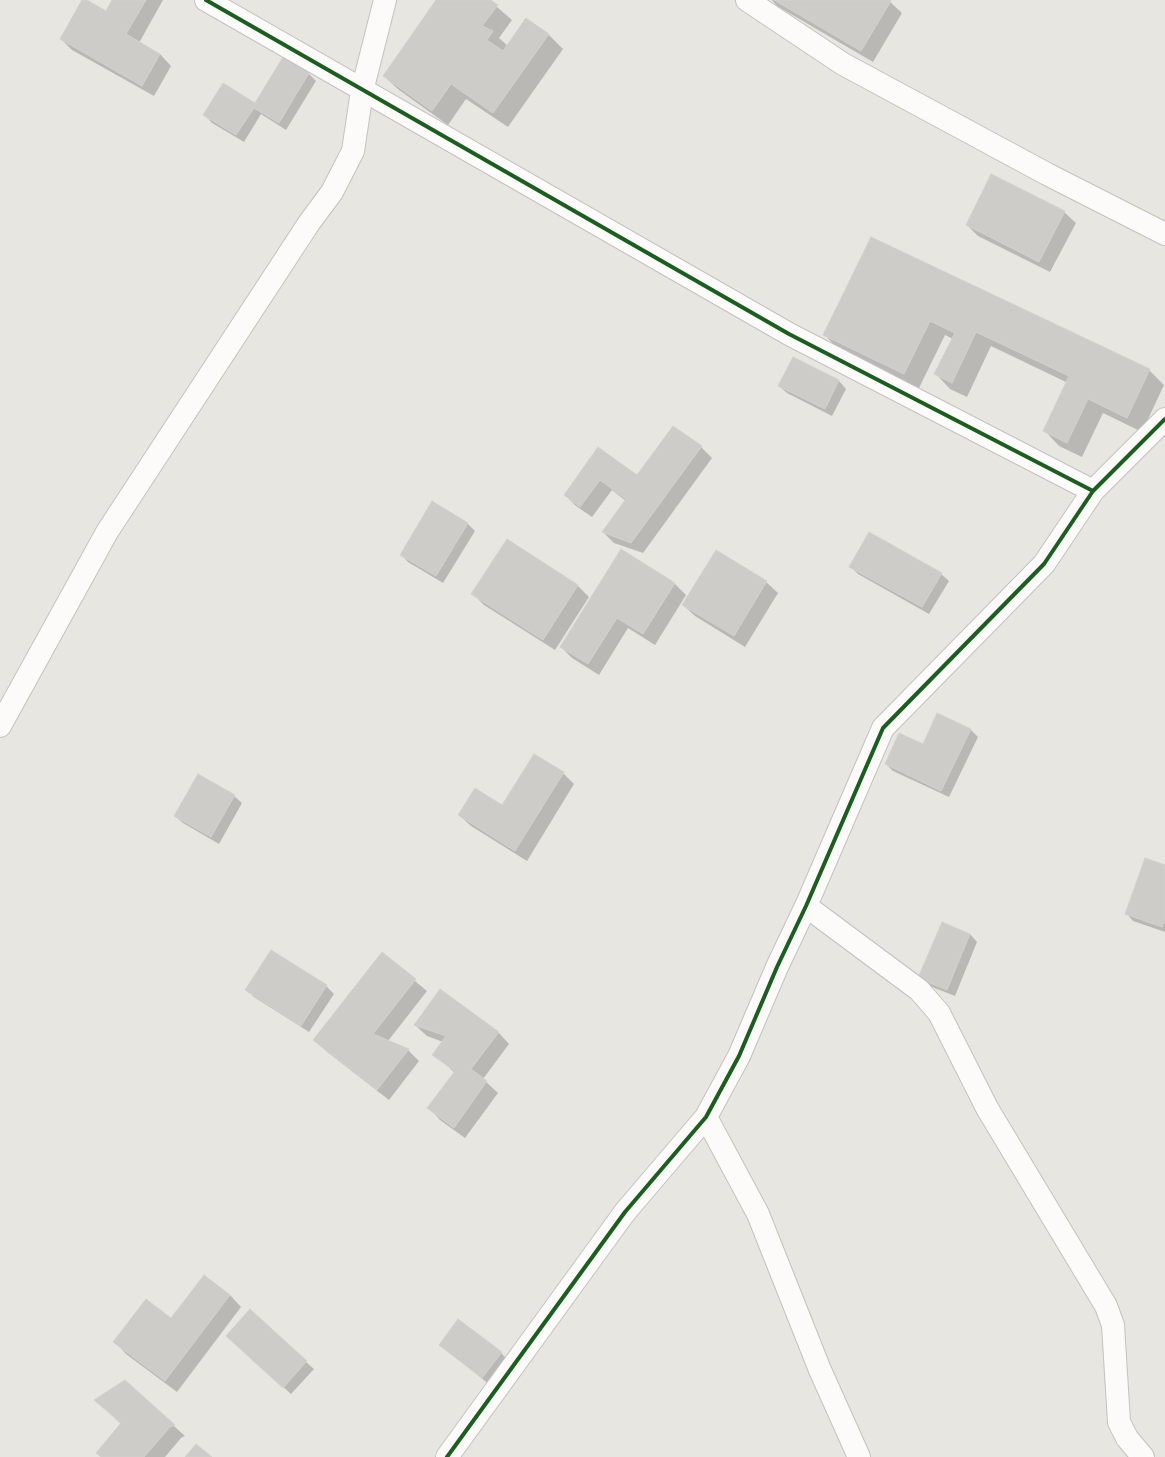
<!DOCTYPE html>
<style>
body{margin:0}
canvas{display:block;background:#e8e6e1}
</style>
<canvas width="1165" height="1457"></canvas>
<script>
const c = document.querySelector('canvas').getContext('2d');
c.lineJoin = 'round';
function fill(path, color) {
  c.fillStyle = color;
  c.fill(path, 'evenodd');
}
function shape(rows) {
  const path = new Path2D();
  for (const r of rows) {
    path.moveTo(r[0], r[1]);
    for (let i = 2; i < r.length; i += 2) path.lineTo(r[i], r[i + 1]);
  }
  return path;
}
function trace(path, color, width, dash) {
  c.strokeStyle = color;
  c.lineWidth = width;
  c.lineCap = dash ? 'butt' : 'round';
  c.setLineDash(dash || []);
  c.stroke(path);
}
fill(shape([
 [83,0,107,12,114,0,163,0,139,43,160,54,171,66,154,96,72,50,61,39],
 [438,0,489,0,512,20,499,38,508,46,548,34,563,49,508,127,466,99,448,125,399,90,384,76],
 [772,0,888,0,902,13,873,62,777,6],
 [308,73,316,81,286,130,261,114,244,142,212,123,205,115,256,104],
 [1064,212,1076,223,1050,272,978,236,967,225],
 [872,238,1149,370,1164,385,1142,432,1103,413,1082,457,1059,446,1045,431,1068,383,991,346,967,397,950,389,936,374,953,339,945,335,919,388,839,350,825,335],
 [793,358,839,381,846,389,832,416,787,393,779,386],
 [701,447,712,458,643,553,614,543,603,532,626,501,612,490,592,517,576,506,565,495,599,448,637,477],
 [467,523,475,531,443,583,408,562,401,554],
 [507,540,578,586,589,597,555,650,484,605,473,594],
 [850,566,941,574,949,581,929,614,858,574],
 [766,582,778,593,745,647,695,616,683,605],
 [675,584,686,595,655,645,628,628,599,675,572,658,561,647],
 [970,729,978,737,949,797,893,771,886,764,923,745],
 [563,773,574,784,527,861,471,826,459,815,502,806],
 [234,796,242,803,219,844,183,823,175,816],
 [1165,866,1165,932,1133,921,1126,913],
 [970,934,977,942,955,996,927,985,919,977],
 [382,954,427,991,388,1041,408,1050,419,1061,389,1100,326,1051,314,1040],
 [326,986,334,994,309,1032,254,997,247,990],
 [415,1025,498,1032,509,1044,483,1079,498,1093,465,1138,440,1120,429,1108,455,1073,434,1054,443,1042,427,1036],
 [204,1276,230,1295,241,1307,177,1392,126,1354,115,1342,171,1320],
 [235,1343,306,1362,314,1369,291,1394],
 [440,1345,501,1353,508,1360,490,1385],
 [124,1381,185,1436,181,1438,165,1457,102,1457,121,1424,96,1400]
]), '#0003');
const building = shape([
 [82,0,87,0,106,11,112,0,146,0,126,34,160,54,142,86,60,39,82,0],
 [436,0,491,0,498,5,482,26,493,31,487,40,503,51,526,18,549,34,493,113,451,84,432,111,383,76,436,0],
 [774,0,890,0,891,1,861,51,774,0],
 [283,57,309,73,279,123,254,108,236,135,203,115,223,83,255,103,283,57],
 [991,174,1065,211,1039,262,966,225,991,174],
 [871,237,1150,369,1127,418,1088,399,1067,443,1043,431,1069,376,976,332,952,383,934,374,955,333,930,321,904,374,823,335,871,237],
 [793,357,839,380,825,409,778,386,793,357],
 [673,426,702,446,631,543,602,532,626,499,600,480,580,507,564,495,598,447,637,475,673,426],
 [432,501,468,523,436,576,400,555,432,501],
 [869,532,942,573,922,607,849,567,869,532],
 [507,539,578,585,543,640,471,594,507,539],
 [621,549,675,583,643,634,617,618,588,664,560,647,621,549],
 [716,550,767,581,734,636,682,605,716,550],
 [937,713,971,729,941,791,885,764,899,733,923,744,937,713],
 [534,754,564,772,515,851,458,815,475,788,502,805,534,754],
 [198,774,235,795,211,837,174,816,198,774],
 [1145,858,1165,865,1165,919,1162,927,1125,914,1145,858],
 [942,922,970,934,947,990,918,978,942,922],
 [271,950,327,985,301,1026,245,990,271,950],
 [382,952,416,979,373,1034,409,1049,377,1090,313,1040,382,952],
 [440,989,499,1032,471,1069,487,1081,454,1128,427,1108,455,1071,432,1055,446,1036,414,1025,440,989],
 [204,1275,230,1295,165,1381,113,1342,146,1299,171,1318,204,1275],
 [250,1309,307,1361,283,1388,226,1336,250,1309],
 [458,1319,502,1352,482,1378,439,1345,458,1319],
 [125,1380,175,1425,170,1427,144,1457,101,1457,96,1453,121,1423,94,1400,125,1380],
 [196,1444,212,1457,185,1457,196,1444]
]);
fill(building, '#cdccc8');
trace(building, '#d3d1cd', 1);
const minor = shape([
 [206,0,789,334,1093,491],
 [747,0,843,64,1047,174,1165,234],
 [0,726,107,532,309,223,332,192,353,151,362,91,385,0],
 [806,906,919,990,939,1013,987,1108,1106,1306,1113,1325,1119,1422,1127,1438,1143,1457],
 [706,1117,758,1214,820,1370,859,1457],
 [447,1457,625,1212,706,1117,739,1056,777,967,806,906,883,728,1044,564,1093,491,1165,419]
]);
trace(minor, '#c2c2c1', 24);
trace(minor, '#fcfbfa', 22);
trace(shape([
 [206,0,789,334,1093,491],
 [447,1457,625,1212,706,1117,739,1056,777,967,806,906,883,728,1044,564,1093,491,1165,419]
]), '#1b5e20', 4);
</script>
